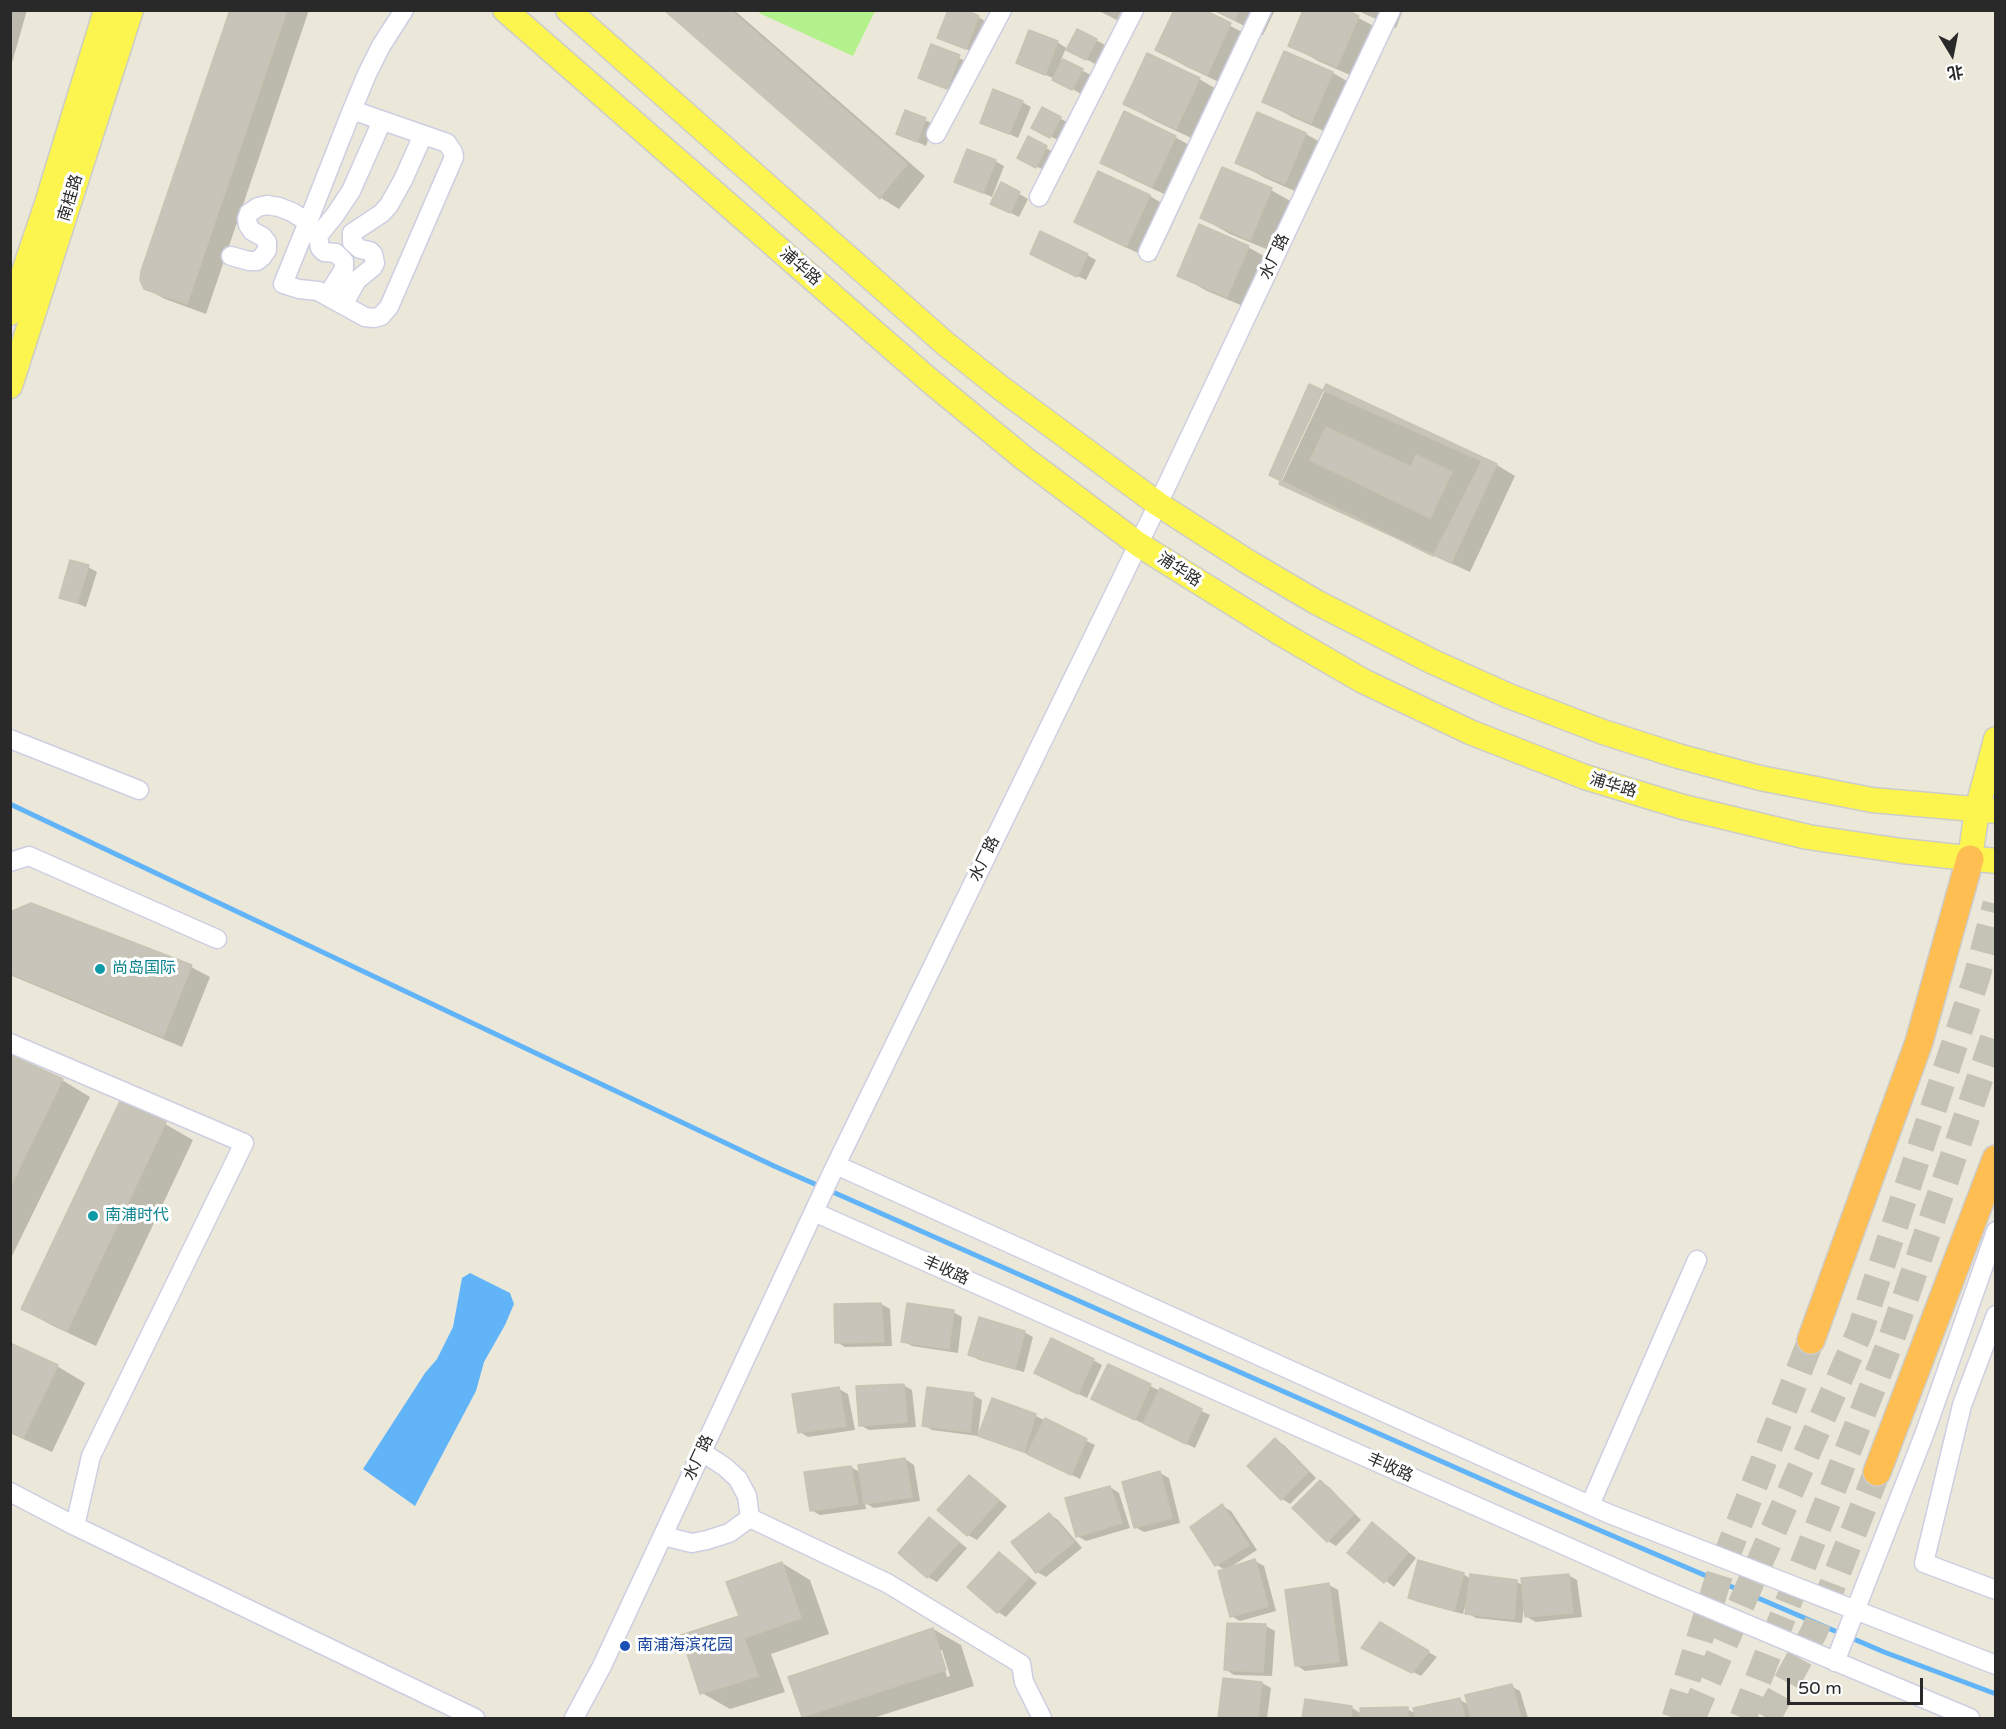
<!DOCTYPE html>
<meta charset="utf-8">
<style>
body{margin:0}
#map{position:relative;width:2006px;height:1729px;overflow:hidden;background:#ece8d9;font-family:"Varela Round","Noto Sans SC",sans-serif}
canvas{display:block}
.frame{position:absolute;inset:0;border:12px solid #292929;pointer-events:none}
.north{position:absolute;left:1922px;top:24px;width:60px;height:60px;-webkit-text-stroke:4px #fff;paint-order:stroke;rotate:170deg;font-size:16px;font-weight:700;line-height:24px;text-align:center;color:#292929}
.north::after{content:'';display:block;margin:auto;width:21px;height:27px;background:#292929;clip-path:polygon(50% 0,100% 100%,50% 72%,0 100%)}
.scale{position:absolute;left:1787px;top:1678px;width:136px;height:27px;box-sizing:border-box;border:3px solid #292929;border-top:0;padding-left:8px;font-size:18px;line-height:21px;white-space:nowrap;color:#292929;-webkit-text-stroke:4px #fff;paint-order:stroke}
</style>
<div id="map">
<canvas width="2006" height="1729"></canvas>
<div class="frame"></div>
<div class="north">北</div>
<div class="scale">50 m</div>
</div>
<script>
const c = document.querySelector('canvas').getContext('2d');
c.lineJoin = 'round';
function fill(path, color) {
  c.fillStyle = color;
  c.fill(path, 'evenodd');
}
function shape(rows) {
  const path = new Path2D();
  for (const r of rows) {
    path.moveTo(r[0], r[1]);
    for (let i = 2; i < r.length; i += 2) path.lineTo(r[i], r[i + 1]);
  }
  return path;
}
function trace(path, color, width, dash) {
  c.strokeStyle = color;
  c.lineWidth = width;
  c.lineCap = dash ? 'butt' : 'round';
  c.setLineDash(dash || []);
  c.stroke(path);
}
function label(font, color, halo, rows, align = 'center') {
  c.font = font + ' "Varela Round","Noto Sans SC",sans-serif';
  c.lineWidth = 6;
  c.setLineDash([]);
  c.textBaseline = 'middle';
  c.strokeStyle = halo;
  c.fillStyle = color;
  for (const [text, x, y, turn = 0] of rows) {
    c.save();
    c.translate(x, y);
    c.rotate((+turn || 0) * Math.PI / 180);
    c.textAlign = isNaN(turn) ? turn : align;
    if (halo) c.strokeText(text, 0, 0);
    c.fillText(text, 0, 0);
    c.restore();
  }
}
fill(shape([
 [760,10,875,10,875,11,853,56,759,13]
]), '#b2f18b');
fill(shape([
 [470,1273,510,1293,514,1304,505,1325,484,1362,476,1391,415,1506,363,1469,425,1373,437,1359,453,1327,462,1278]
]), '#62b4f8');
fill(shape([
 [10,10,27,10,10,70],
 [231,10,309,10,206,314,165,299,145,288],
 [667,10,734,10,925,176,899,209,881,198],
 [1097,10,1122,10,1117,20],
 [1200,10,1259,41,1236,90,1185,66,1157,50],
 [1212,10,1275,10,1263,35],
 [1343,10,1387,33,1366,82,1318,61,1290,45],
 [1356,10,1403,10,1396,28],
 [978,17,987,22,975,53,939,37],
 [1096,40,1105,45,1095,64,1066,48,1061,60,1091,75,1081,94,1055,79,1018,63,1057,42,1068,49],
 [932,46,968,62,956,92,928,82],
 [1285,53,1333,73,1361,89,1340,138,1292,117,1264,101],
 [1199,79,1227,95,1204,144,1153,120,1125,104],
 [1022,102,1031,107,1018,138,982,122],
 [1042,109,1069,123,1060,141,1041,132],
 [906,112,934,124,926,146,898,133],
 [1258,114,1306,134,1334,150,1313,199,1265,178,1237,162],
 [1175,137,1203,153,1181,202,1130,178,1102,162],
 [1028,138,1055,153,1046,171,1028,162],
 [995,161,1004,166,992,197,956,181],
 [1223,169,1271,190,1299,206,1278,254,1230,234,1202,218],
 [1099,173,1150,196,1178,213,1155,261,1104,237,1076,221],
 [1002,184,1028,199,1019,217,1001,208],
 [1248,247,1276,263,1255,311,1207,291,1179,275],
 [1087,255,1096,260,1086,280,1040,258],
 [1327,386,1497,465,1515,476,1470,572,1300,494,1281,483],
 [88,567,97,572,86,607,60,597],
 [31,905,191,967,210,977,182,1047,10,975,10,913],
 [10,1057,62,1080,90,1097,10,1260],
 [165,1124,193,1140,96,1346,51,1325,23,1309],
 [881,1304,890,1309,892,1346,845,1347,837,1342],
 [953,1312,962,1317,958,1353,912,1346,903,1341],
 [1024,1332,1033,1337,1024,1372,979,1360,970,1355],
 [10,1345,57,1366,85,1383,52,1452,10,1433],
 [1093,1360,1102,1365,1087,1398,1045,1378],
 [903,1385,912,1390,916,1427,869,1430,860,1425],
 [1150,1386,1210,1415,1195,1448,1102,1404],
 [839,1389,848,1394,855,1430,808,1437,800,1432],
 [973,1395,982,1400,978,1436,932,1430,923,1425],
 [993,1400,1036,1416,1095,1445,1080,1479,1033,1456,989,1440,980,1435],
 [1275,1440,1284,1445,1316,1478,1290,1504,1282,1499],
 [905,1459,914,1465,920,1501,874,1508,865,1503,866,1509,820,1515,811,1510,851,1467,861,1473],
 [1160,1473,1169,1478,1180,1523,1144,1532,1135,1527],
 [970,1477,1007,1506,977,1540,968,1535],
 [1321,1482,1329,1487,1361,1520,1336,1546,1328,1541],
 [1110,1487,1119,1493,1130,1528,1086,1541,1077,1536],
 [1222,1506,1231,1511,1257,1550,1229,1568,1255,1561,1264,1566,1276,1611,1240,1621,1231,1616,1225,1570,1217,1565,1192,1527],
 [1049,1514,1058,1520,1082,1548,1046,1577,1037,1572],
 [930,1519,967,1548,937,1582,928,1577,900,1552],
 [1372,1524,1416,1558,1394,1587,1349,1552],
 [999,1554,1037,1583,1006,1617,998,1612],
 [782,1563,810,1580,829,1634,771,1654,785,1692,730,1709,702,1693,741,1617],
 [1463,1574,1471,1579,1517,1582,1524,1586,1568,1575,1577,1580,1582,1617,1536,1622,1527,1617,1524,1606,1522,1623,1476,1618,1467,1613,1468,1603,1466,1603,1463,1614,1418,1602,1409,1597],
 [1329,1585,1338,1590,1348,1666,1305,1671,1296,1665],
 [1228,1624,1266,1626,1275,1631,1272,1676,1234,1675,1225,1669],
 [1380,1624,1437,1657,1421,1676,1372,1652],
 [933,1629,961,1645,974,1686,873,1718,807,1718,803,1716],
 [939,1650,942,1650,950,1676,947,1677],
 [1224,1680,1262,1683,1271,1688,1267,1718,1220,1718],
 [1511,1686,1520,1691,1528,1718,1362,1718,1360,1716,1360,1718,1304,1718,1306,1700,1352,1708,1362,1714,1407,1709,1416,1714,1460,1700,1469,1705]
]), '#0003');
trace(shape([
 [10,804,774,1166,1522,1497,1884,1652,1996,1694]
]), '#62b4f8', 5);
const building = shape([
 [230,10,287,10,187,304,144,289,140,280,141,271,230,10],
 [664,10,730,10,907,164,883,193,880,199,664,10],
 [948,10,966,10,979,16,966,49,937,38,948,10],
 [1174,10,1204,10,1231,23,1207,75,1155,50,1174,10],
 [1215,10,1239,10,1235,20,1215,10],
 [1303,10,1347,10,1359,16,1337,67,1288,46,1303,10],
 [1077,29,1097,39,1086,60,1066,50,1077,29],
 [1029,30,1058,41,1045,75,1016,63,1029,30],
 [931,44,960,55,947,89,918,78,931,44],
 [1284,51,1333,72,1311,123,1262,102,1284,51],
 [1147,53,1200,78,1176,129,1123,104,1147,53],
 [1063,59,1083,69,1072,90,1052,80,1063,59],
 [993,89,1023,101,1009,134,980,123,993,89],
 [1042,107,1061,117,1050,138,1031,128,1042,107],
 [905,110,926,118,917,142,896,134,905,110],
 [1124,111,1176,136,1152,187,1100,163,1124,111],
 [1257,112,1306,133,1285,184,1235,163,1257,112],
 [1028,136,1047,146,1036,168,1017,158,1028,136],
 [967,149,996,160,983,193,954,182,967,149],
 [1222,167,1272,188,1250,240,1200,218,1222,167],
 [1098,171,1150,195,1126,247,1074,222,1098,171],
 [1001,182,1020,192,1010,213,990,204,1001,182],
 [1199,224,1249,246,1227,297,1177,276,1199,224],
 [1040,231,1088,254,1077,277,1030,254,1040,231],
 [1309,384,1482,461,1433,556,1269,475,1309,384],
 [1326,384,1497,464,1451,563,1279,484,1326,384],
 [1326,427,1411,467,1416,455,1452,472,1430,518,1310,460,1326,427],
 [70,560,89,565,77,603,59,598,70,560],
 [31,903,192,965,163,1037,10,973,10,912,31,903],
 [10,1055,63,1079,10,1187,10,1055],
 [120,1101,166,1122,67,1331,21,1309,120,1101],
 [881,1303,884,1342,835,1343,834,1304,881,1303],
 [907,1303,954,1310,949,1349,901,1342,907,1303],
 [979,1317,1025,1331,1015,1369,968,1355,979,1317],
 [1051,1338,1094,1359,1078,1394,1034,1373,1051,1338],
 [10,1343,58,1365,23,1438,10,1432,10,1343],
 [1108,1364,1151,1384,1135,1420,1091,1399,1108,1364],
 [904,1384,907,1422,859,1426,856,1386,904,1384],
 [839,1387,846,1426,798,1433,792,1394,839,1387],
 [927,1387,974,1393,970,1432,922,1426,927,1387],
 [1160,1388,1202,1409,1186,1444,1143,1423,1160,1388],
 [992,1398,1036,1414,1024,1452,978,1436,992,1398],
 [1045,1418,1087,1439,1071,1475,1027,1454,1045,1418],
 [1275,1438,1308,1472,1281,1500,1247,1466,1275,1438],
 [905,1458,912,1497,864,1504,858,1465,905,1458],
 [851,1466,858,1504,810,1511,804,1472,851,1466],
 [1160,1471,1172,1518,1134,1528,1122,1482,1160,1471],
 [969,1475,999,1500,967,1536,937,1510,969,1475],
 [1320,1480,1354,1514,1327,1542,1292,1508,1320,1480],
 [1110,1486,1122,1523,1076,1537,1065,1498,1110,1486],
 [1222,1504,1249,1545,1215,1566,1190,1527,1222,1504],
 [1049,1513,1074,1542,1036,1573,1011,1542,1049,1513],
 [929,1517,959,1542,927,1578,898,1553,929,1517],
 [1372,1522,1408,1552,1384,1583,1347,1553,1372,1522],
 [999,1552,1029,1577,997,1613,967,1587,999,1552],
 [1255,1559,1268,1606,1230,1617,1218,1571,1255,1559],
 [1418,1560,1464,1573,1454,1611,1408,1598,1418,1560],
 [782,1562,801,1618,744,1638,758,1676,700,1694,681,1635,739,1616,726,1582,782,1562],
 [1470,1574,1517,1580,1514,1619,1465,1614,1470,1574],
 [1569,1574,1573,1613,1525,1617,1521,1578,1569,1574],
 [1329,1583,1339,1662,1295,1666,1285,1590,1329,1583],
 [1380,1622,1429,1651,1412,1673,1361,1648,1380,1622],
 [1227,1623,1266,1624,1263,1672,1224,1670,1227,1623],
 [933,1628,946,1670,802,1717,788,1677,933,1628],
 [1223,1678,1262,1682,1258,1718,1218,1718,1223,1678],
 [1512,1684,1521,1718,1471,1718,1465,1695,1512,1684],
 [1460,1698,1465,1718,1416,1718,1413,1708,1460,1698],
 [1305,1699,1352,1706,1351,1718,1302,1718,1305,1699],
 [1408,1707,1408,1718,1361,1718,1360,1708,1408,1707]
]);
fill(building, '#c8c4b9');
trace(building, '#c8c4b3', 1.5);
trace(shape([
 [1675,1718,1721,1570,1811,1340],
 [1692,1718,1860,1331,1977,976,1996,904],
 [1743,1718,1890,1343,1996,1031],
 [1767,1718,1814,1632,1877,1472]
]), '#c5c2b6', 27, [27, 14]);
const minor = shape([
 [352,110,447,143,453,152,454,157,389,307,381,316,374,318,365,317,318,291,299,289,283,284,308,222,352,110,367,74,381,46,404,10],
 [936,134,1002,10],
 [1039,197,1134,10],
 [1148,252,1262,10],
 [231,256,249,261,257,261,262,257,267,250,267,242,263,237,252,231,248,225,247,219,249,213,258,207,267,205,279,207,292,212,308,222],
 [327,296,344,269,344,261,336,253,324,252,320,248,318,236,335,215,351,191,382,121],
 [343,305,357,280,373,267,375,263,373,254,370,251,360,249,352,242,352,233,382,213,389,205,403,180,423,135],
 [10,739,139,790],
 [10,862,29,856,217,939],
 [10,1043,244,1143,91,1456,75,1526],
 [836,1165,1607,1513,1996,1665],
 [814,1212,1649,1583,1970,1718],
 [1996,1315,1962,1405,1924,1563,1996,1590],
 [702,1452,725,1467,738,1479,747,1496,750,1518,887,1583,1021,1664,1024,1682,1042,1718],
 [10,1492,75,1526,475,1718],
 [1590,1505,1697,1260],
 [663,1536,692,1543,707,1540,729,1533,750,1518],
 [1835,1662,1924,1435,1996,1231],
 [574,1718,602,1666,831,1175,1158,504,1391,10]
]);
const major = shape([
 [505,10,929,380,1025,459,1138,544,1282,634,1363,681,1470,732,1585,777,1683,807,1808,837,1902,851,1996,861],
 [568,10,947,345,1001,388,1158,504,1248,562,1316,602,1431,661,1509,696,1603,732,1678,756,1760,778,1872,800,1996,811],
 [10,313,47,203,106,10],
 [10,386,131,10],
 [1970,859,1977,810,1996,739]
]);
const highway = shape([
 [1811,1340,1919,1042,1970,859],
 [1877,1472,1996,1159]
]);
trace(minor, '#cecee3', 21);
trace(major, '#ccc', 27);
trace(highway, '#ccc', 30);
trace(minor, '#fff', 18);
trace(major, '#fcf44f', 24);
trace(highway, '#ffbe51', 27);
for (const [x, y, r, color] of [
 [100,969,6,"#0f9aa8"],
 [93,1216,6,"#0f9aa8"],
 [625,1646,6,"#1a4fb4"]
]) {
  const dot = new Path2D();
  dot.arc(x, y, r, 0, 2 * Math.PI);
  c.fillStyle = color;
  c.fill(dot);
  trace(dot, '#fff', 2);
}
label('16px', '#292929', '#fff', [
 ["南桂路",71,198,-73],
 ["水厂路",1275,257,-65],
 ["浦华路",800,267,41],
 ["浦华路",1179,570,33],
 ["浦华路",1613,786,17],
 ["水厂路",985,859,-64],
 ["丰收路",946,1271,24],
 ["水厂路",699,1458,-65],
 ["丰收路",1390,1468,24]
]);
label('16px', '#0d838f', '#fff', [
 ["尚岛国际",112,969],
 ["南浦时代",105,1216]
], 'left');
label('16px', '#164399', '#fff', [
 ["南浦海滨花园",637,1646]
], 'left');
</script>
